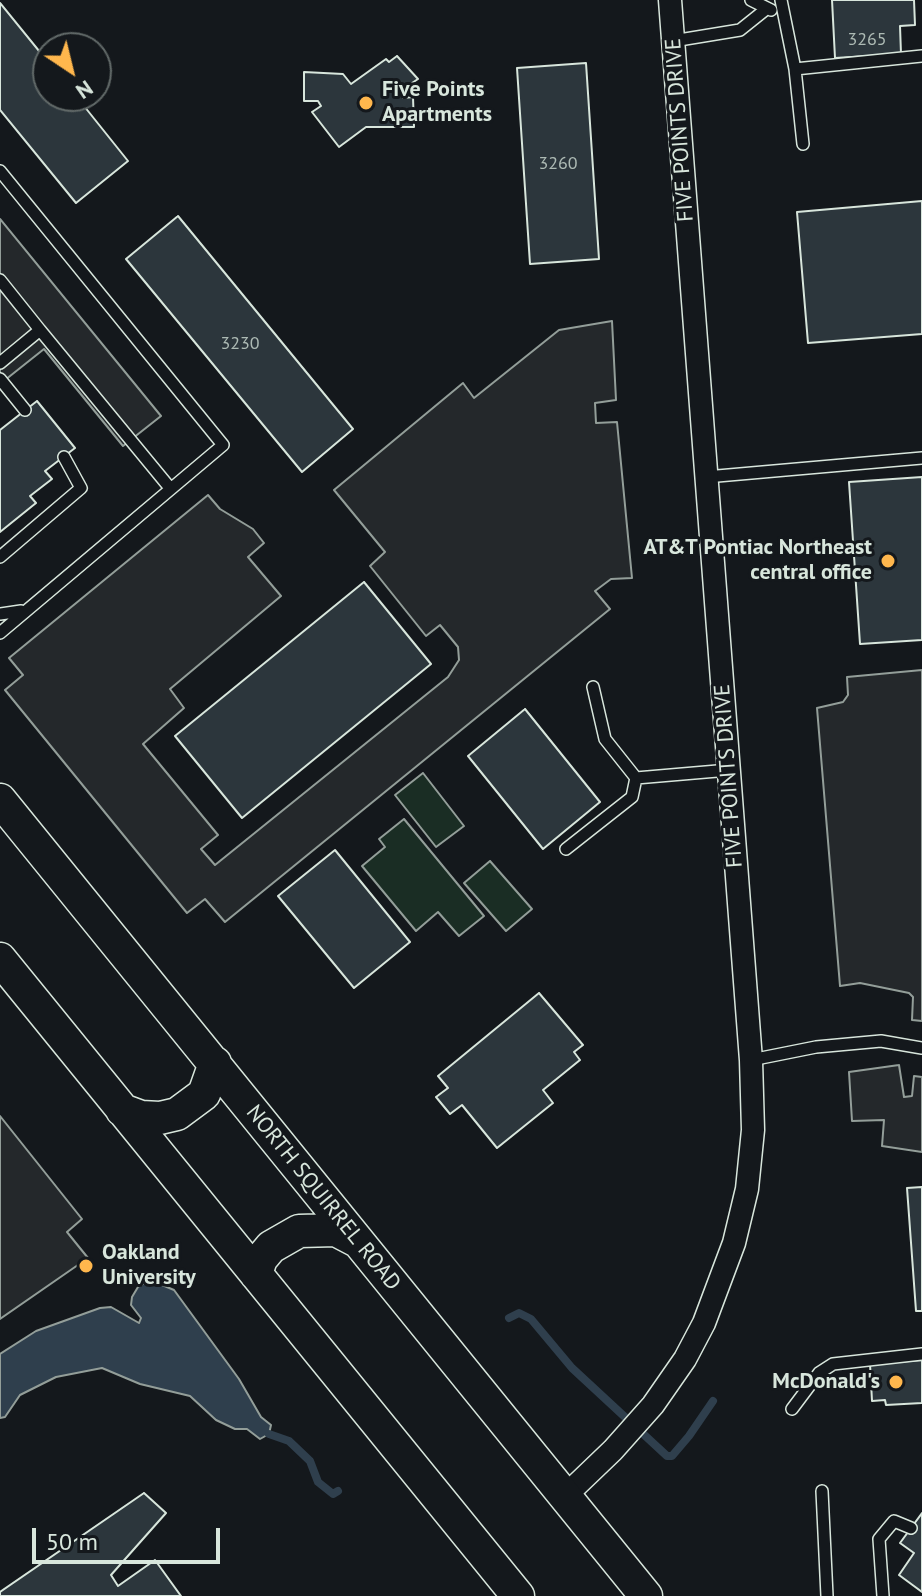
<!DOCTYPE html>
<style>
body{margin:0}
#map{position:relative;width:922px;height:1596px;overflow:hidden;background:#14181c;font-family:"PT Sans",sans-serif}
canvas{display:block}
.north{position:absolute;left:32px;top:32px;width:80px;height:80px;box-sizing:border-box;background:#14181c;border:2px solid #626a69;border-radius:50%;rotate:145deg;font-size:22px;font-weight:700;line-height:32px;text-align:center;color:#d8e6dc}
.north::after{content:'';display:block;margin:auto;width:28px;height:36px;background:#ffb74d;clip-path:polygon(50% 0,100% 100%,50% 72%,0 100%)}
.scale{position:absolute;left:32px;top:1528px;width:188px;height:36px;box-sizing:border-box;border:4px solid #d8e6dc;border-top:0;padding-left:10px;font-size:24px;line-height:28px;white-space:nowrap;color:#d8e6dc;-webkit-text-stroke:6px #14181c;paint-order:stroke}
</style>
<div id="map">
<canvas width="922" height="1596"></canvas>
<div class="north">N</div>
<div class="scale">50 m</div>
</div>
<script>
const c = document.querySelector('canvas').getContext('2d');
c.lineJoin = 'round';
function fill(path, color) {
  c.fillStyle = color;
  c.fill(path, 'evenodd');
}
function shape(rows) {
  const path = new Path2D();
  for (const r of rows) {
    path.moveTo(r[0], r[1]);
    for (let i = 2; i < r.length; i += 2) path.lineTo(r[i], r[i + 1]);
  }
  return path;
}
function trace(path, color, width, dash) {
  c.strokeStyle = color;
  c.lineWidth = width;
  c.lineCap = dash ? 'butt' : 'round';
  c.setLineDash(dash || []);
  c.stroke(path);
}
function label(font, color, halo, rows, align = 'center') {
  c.font = font + ' "PT Sans",sans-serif';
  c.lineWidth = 6;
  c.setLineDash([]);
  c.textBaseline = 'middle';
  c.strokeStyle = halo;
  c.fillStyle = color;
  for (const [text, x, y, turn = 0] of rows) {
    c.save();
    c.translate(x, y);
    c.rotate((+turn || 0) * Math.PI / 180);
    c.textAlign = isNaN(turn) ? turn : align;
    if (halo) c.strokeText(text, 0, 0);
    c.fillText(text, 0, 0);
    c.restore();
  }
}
const green = shape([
 [423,773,464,826,436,847,395,795,423,773],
 [404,819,484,916,459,936,438,912,416,931,362,866,385,847,379,839,404,819],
 [490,861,532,909,506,931,464,883,490,861]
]);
fill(green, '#1a2d24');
trace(green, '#939e99', 2);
const parking = shape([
 [0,219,161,416,123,446,44,349,0,384,0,219],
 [612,321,616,400,595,403,596,423,617,422,632,578,611,579,595,591,610,609,225,922,205,899,187,913,5,690,23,675,9,658,208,495,220,509,253,529,264,543,248,557,281,596,170,689,184,708,143,744,218,835,201,849,215,865,448,677,459,660,458,647,440,625,426,636,370,566,385,552,334,490,463,383,474,398,559,330,612,321],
 [922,670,922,1021,912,1020,913,997,909,993,860,983,840,986,817,708,843,702,848,695,847,677,922,670],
 [899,1065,904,1097,912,1096,914,1076,922,1077,922,1152,882,1146,884,1120,852,1121,849,1072,899,1065],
 [0,1116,82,1219,67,1232,88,1258,0,1319,0,1116]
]);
fill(parking, '#24282b');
trace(parking, '#939e99', 2);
const water = shape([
 [150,1280,174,1290,239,1379,261,1417,271,1425,269,1434,260,1439,247,1429,235,1429,216,1420,190,1396,140,1384,102,1368,56,1377,20,1395,5,1417,0,1418,0,1354,36,1331,100,1308,111,1307,139,1323,141,1318,131,1305,132,1297,138,1287,150,1280]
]);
fill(water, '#2f3f4d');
trace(water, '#939e99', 2);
trace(shape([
 [509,1318,519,1313,531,1319,572,1368,667,1456,672,1456,689,1436,713,1401],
 [269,1434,289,1441,310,1461,318,1482,333,1494,338,1491]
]), '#2f3f4d', 8);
const building = shape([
 [832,0,914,0,915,25,900,26,901,54,835,58,832,0],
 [0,3,48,62,48,96,76,96,128,161,76,203,0,110,0,3],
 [397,56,418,79,403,89,403,98,413,97,414,127,366,127,339,147,312,112,321,106,318,101,304,101,304,72,343,74,351,84,386,59,389,62,397,56],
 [586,63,599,259,530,264,517,68,586,63],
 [922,201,922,334,808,343,797,212,922,201],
 [178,216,353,429,302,472,126,259,178,216],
 [37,401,75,448,45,471,52,479,30,496,36,503,0,532,0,430,37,401],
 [922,477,922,640,860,644,849,482,922,477],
 [364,582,431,664,242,818,175,736,364,582],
 [525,709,600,802,543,849,468,756,525,709],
 [335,850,410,942,354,988,278,896,335,850],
 [539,993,583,1045,574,1052,580,1060,543,1090,553,1103,497,1148,462,1105,450,1114,436,1097,448,1088,438,1076,539,993],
 [922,1187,922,1311,916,1311,907,1188,922,1187],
 [922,1360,922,1403,886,1405,885,1400,872,1401,870,1364,922,1360],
 [144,1493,166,1513,111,1575,118,1586,155,1560,181,1596,0,1596,0,1592,144,1493],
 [922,1513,922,1592,899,1575,914,1553,900,1543,922,1513]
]);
fill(building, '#2c363c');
trace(building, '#d8e6dc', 2);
const service = shape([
 [751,0,771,10],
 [781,0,795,69,803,144],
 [673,41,740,30,765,10],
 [795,69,922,56],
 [0,171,223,445,0,633],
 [0,280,40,330,0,363],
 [40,330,170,488],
 [0,379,25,410],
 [706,477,922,458],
 [0,557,81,488,64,457],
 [0,614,21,611],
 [593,687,605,739,636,778,729,770],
 [566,849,632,797,636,778],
 [751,1060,816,1047,881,1041,922,1048],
 [792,1409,819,1373,833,1364,922,1354],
 [822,1491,827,1596],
 [883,1596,879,1539,894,1521,911,1528]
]);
const minor = shape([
 [565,1496,613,1450,653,1405,685,1359,704,1323,734,1243,747,1189,753,1130,751,1060,670,0]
]);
const secondary = shape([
 [0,800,646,1596],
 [0,959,518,1596],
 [122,1110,141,1117,160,1118,177,1114,204,1094,215,1063],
 [256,1274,261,1259,271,1247,299,1231,336,1230,357,1241]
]);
trace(service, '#d8e6dc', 14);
trace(minor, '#d8e6dc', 25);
trace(secondary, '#d8e6dc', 35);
trace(service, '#14181c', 11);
trace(minor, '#14181c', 22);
trace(secondary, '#14181c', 32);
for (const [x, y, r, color] of [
 [366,103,8,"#ffb74d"],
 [888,561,8,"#ffb74d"],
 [86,1266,8,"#ffb74d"],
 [896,1382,8,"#ffb74d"]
]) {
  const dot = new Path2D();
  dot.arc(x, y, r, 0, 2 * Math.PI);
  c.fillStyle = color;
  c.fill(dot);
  trace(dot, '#14181c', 3);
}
label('18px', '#adbab4', null, [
 ["3265",867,40],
 ["3260",558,164],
 ["3230",240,344]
]);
label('bold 22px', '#d8e6dc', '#14181c', [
 ["Five Points",382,90],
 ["Apartments",382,115],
 ["AT&T Pontiac Northeast",872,548,"right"],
 ["central office",872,573,"right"],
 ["Oakland",102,1253],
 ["University",102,1278],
 ["McDonald's",880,1382,"right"]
], 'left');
label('22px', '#d8e6dc', '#14181c', [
 ["FIVE POINTS DRIVE",680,130,-94],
 ["FIVE POINTS DRIVE",729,776,-94],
 ["NORTH SQUIRREL ROAD",323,1198,51]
]);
</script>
